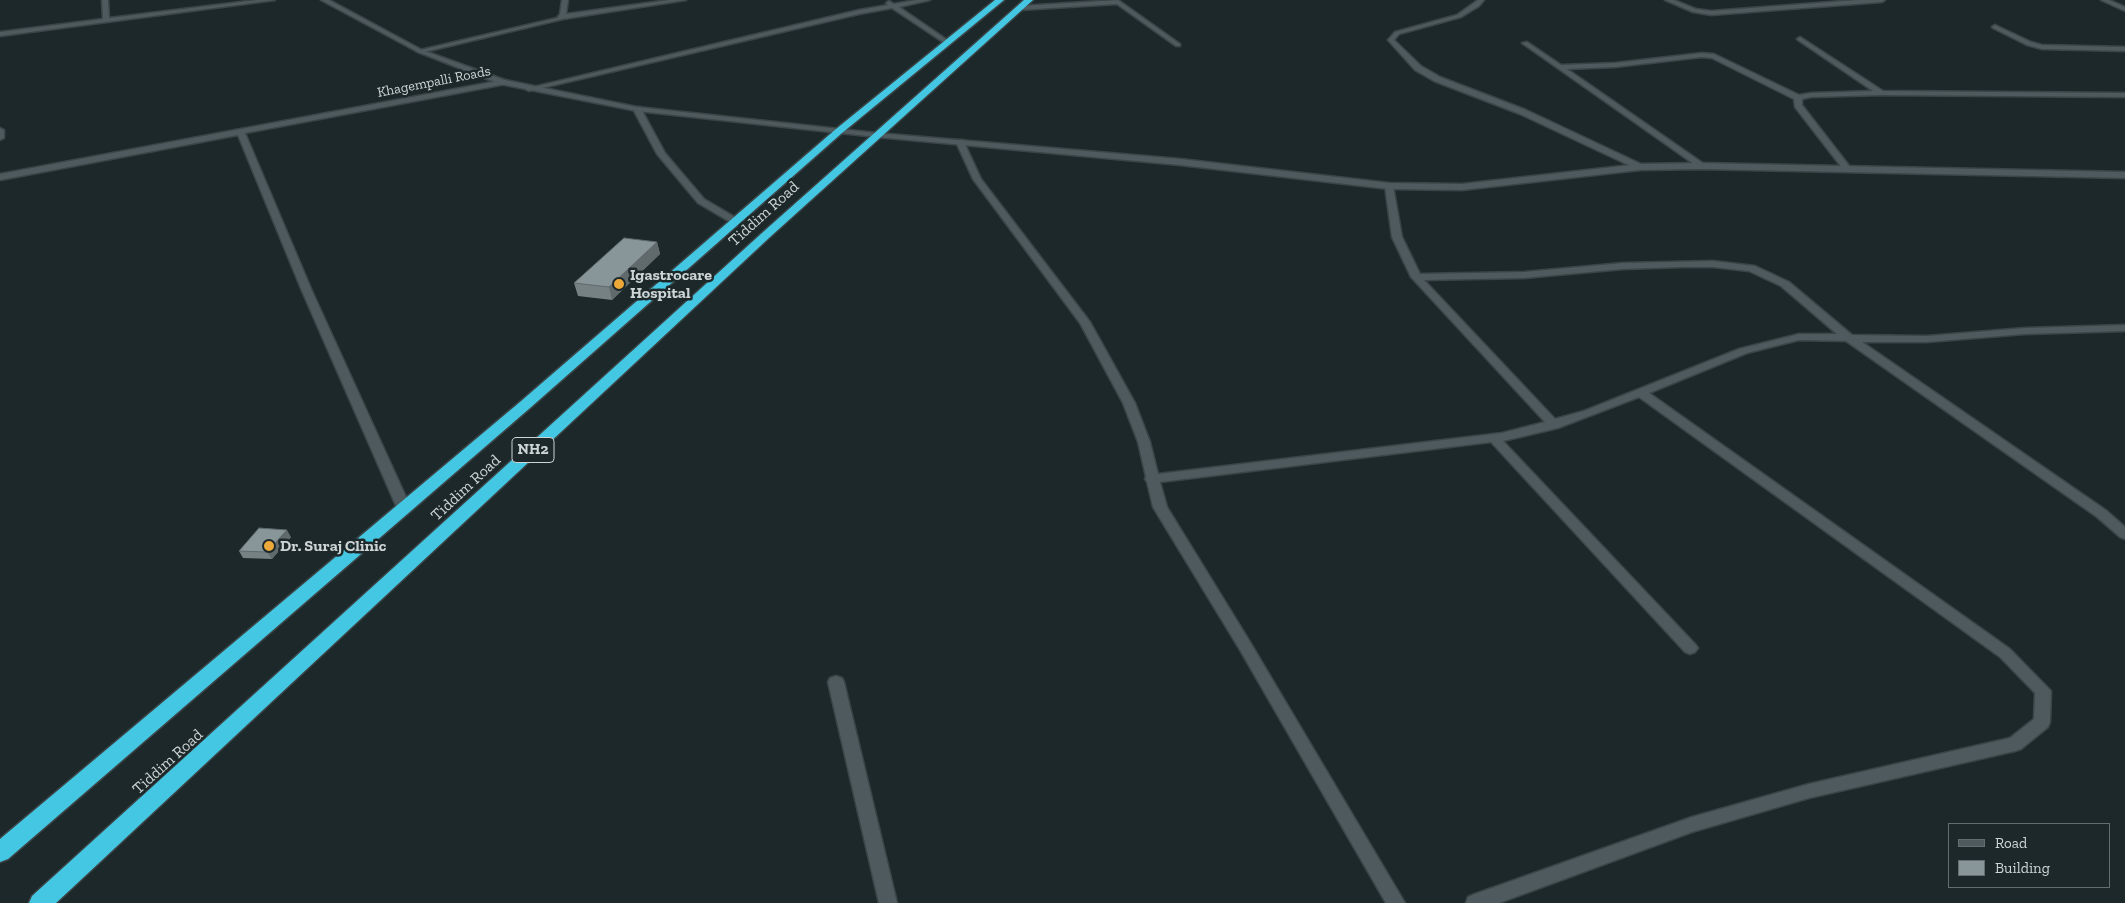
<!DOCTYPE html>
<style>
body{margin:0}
#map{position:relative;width:2125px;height:903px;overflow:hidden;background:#1d282a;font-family:"Zilla Slab",serif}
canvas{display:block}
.legend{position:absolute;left:1948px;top:823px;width:162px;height:65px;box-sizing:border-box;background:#1d282a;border:1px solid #646d6f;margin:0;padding:6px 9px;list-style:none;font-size:15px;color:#ced5d7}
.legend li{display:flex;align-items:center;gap:10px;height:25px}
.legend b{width:25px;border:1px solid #646d6f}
</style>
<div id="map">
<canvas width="2125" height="903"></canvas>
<ul class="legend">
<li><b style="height:6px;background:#4e5a5d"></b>Road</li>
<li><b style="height:14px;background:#899699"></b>Building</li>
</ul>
</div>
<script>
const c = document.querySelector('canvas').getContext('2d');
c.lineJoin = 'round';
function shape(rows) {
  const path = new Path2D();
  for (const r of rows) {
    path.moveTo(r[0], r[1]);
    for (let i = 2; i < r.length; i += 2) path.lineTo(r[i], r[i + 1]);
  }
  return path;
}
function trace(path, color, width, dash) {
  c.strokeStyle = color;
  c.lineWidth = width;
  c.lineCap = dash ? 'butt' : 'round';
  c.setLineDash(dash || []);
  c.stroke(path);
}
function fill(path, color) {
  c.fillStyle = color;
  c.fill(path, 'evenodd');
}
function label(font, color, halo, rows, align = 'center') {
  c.font = font + ' "Zilla Slab",serif';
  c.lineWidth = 5;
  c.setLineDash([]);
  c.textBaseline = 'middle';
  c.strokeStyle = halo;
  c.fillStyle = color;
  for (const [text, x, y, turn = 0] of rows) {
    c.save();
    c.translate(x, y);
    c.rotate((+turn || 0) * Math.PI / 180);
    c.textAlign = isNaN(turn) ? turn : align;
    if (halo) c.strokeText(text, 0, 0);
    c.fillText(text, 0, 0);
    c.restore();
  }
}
const street = shape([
 [102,0,108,0,109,18,257,0,275,0,0,36,0,32,103,19,102,0],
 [562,0,568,0,566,14,669,0,686,0,563,19,420,53,416,51,557,18,560,14,562,0],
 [916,0,930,0,899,7,950,42,950,44,946,44,892,8,859,14,529,91,525,89,859,10,888,5,886,3,889,1,894,4,916,0],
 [1118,0,1180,44,1180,46,1176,46,1117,4,1020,10,1017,8,1020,6,1118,0],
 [1478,0,1484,0,1479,6,1461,17,1399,34,1394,40,1421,66,1440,77,1526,110,1643,165,1643,169,1637,169,1520,114,1434,81,1415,70,1388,40,1395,32,1457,15,1478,0],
 [1665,0,1674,0,1696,9,1711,11,1857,0,1885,0,1882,2,1711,15,1693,12,1665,0],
 [2101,0,2109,0,2125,7,2125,11,2101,0],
 [1995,25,2031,42,2042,45,2125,47,2125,51,2042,49,2027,45,1993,28,1992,27,1995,25],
 [1800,37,1883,91,2125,93,2125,97,1881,95,1811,97,1802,99,1802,105,1850,167,1846,170,1843,169,1795,107,1794,99,1712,58,1702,57,1615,67,1567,69,1704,164,1705,166,1701,169,1522,43,1527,42,1561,65,1615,63,1702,53,1714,54,1799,95,1811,93,1873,91,1798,40,1797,39,1800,37],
 [503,80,506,80,506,84,245,133,312,291,411,508,404,512,397,508,302,291,238,135,0,180,0,174,503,80],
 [634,107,640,107,665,153,704,199,738,219,738,223,732,223,698,203,657,154,633,109,634,107],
 [0,128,4,130,4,138,0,140,0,128],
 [957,140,963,140,981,179,1090,322,1135,403,1150,442,1158,474,1502,433,1545,422,1411,277,1392,237,1385,186,1389,183,1393,186,1402,237,1420,274,1524,272,1623,263,1713,261,1755,266,1789,282,1852,335,1927,336,2025,328,2125,325,2125,331,2025,334,1927,342,1862,342,2107,511,2125,527,2125,539,2120,537,2097,517,1846,341,1799,340,1747,353,1649,393,2010,649,2051,691,2050,722,2048,727,2021,749,2015,751,1809,798,1692,832,1499,903,1466,903,1468,897,1475,894,1692,817,1809,784,2010,738,2034,719,2035,693,2000,657,1639,397,1558,428,1503,441,1695,644,1698,648,1695,652,1690,654,1685,652,1491,442,1160,482,1167,507,1250,642,1405,903,1386,903,1240,650,1153,507,1147,482,1145,479,1146,477,1138,442,1123,403,1080,323,973,179,956,142,957,140],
 [1683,267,1713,267,1749,271,1781,286,1837,334,1799,334,1739,349,1584,411,1555,419,1424,280,1524,278,1623,269,1683,267],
 [836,676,842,678,844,682,897,903,879,903,828,682,830,678,836,676]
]);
const secondary = shape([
 [321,0,329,0,422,50,505,80,637,107,877,133,1180,159,1389,183,1462,184,1640,164,1701,163,2125,172,2125,178,1701,169,1640,170,1462,190,1389,189,1180,165,877,137,637,111,500,84,418,52,321,0]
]);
const highway = shape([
 [995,0,1004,0,842,133,530,408,8,859,0,862,0,839,520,402,836,129,995,0],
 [1024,0,1033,0,770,237,56,903,29,903,32,896,762,233,1024,0]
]);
trace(street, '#3b4446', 3);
trace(secondary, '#3b4446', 3);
trace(highway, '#3b4446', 3);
fill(street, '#4e5a5d');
fill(secondary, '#4e5a5d');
fill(highway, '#43c7e2');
fill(shape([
 [657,242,660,254,612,300,578,296,574,283],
 [291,537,272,559,243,558,239,551]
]), '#768184');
fill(shape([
 [657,242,660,254,612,300,609,287],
 [287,530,291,537,272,559,267,552]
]), '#60696b');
const building = shape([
 [624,238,657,242,609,287,574,283,624,238],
 [259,528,287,530,267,552,239,551,259,528]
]);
fill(building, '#899699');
trace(building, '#60696b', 1);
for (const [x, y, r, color] of [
 [619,284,6,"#eca93a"],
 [269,546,6,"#eca93a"]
]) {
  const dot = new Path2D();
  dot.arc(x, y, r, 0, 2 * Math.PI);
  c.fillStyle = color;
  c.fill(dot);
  trace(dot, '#1d282a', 2);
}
label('14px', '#ced5d7', '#1d282a', [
 ["Khagempalli Roads",434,82,-11]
]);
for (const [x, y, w] of [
 [533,450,42]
]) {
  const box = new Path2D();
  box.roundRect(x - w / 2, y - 12.5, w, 25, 4);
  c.fillStyle = '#1d282a';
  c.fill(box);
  trace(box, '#ced5d7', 1);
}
label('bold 15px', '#ced5d7', null, [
 ["NH2",533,450]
]);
label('16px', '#ced5d7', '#1d282a', [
 ["Tiddim Road",764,214,-42],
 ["Tiddim Road",466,488,-43],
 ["Tiddim Road",168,762,-42]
]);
label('bold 16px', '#ced5d7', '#1d282a', [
 ["Igastrocare",630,275],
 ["Hospital",630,293],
 ["Dr. Suraj Clinic",280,546]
], 'left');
</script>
